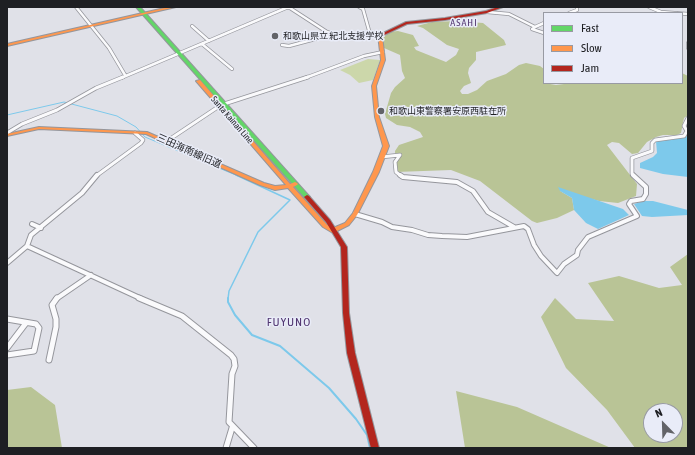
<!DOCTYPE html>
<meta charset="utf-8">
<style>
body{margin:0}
#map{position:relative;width:695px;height:455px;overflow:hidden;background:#e0e1e8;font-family:"Asap Condensed",sans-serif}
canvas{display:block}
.frame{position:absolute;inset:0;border:8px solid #1e1f23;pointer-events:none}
.legend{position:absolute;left:543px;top:12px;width:140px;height:72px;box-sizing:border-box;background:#e9ecf8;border:1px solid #989aa3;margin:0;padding:5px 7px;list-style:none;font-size:12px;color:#1e1f23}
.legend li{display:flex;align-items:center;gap:8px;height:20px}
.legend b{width:20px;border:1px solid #989aa3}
.north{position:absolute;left:643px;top:403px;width:40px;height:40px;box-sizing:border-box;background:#e9ecf8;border:1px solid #989aa3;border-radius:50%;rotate:337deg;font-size:11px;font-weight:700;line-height:16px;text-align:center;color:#1e1f23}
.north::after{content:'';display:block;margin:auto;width:14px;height:18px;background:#626368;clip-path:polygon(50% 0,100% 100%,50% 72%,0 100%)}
</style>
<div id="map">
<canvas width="695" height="455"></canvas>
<div class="frame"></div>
<ul class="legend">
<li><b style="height:5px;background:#63d668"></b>Fast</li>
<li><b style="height:5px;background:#ff974d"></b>Slow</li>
<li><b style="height:5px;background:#b3261e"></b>Jam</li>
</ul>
<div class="north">N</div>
</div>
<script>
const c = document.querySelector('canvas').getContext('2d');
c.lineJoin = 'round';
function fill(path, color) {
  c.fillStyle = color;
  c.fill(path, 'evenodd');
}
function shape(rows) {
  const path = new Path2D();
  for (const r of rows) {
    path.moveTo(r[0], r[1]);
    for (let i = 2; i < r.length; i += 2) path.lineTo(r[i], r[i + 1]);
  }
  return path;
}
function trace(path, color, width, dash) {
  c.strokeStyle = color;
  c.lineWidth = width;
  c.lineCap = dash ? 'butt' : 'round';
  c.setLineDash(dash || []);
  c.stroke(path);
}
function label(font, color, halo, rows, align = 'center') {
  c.font = font + ' "Asap Condensed","Noto Sans JP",sans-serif';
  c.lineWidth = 3;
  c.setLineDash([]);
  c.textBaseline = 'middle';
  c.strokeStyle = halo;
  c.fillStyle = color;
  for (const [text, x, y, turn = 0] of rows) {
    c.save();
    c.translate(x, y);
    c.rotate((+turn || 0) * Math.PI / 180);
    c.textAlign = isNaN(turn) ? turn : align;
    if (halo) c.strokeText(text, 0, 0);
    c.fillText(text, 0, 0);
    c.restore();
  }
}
fill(shape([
 [368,59,380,60,373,80,359,83,350,75,340,70]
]), '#ccd7aa');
fill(shape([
 [457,21,483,23,504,40,506,45,476,52,476,60,469,68,468,73,471,83,464,86,460,91,462,94,468,94,477,90,487,81,506,74,519,65,526,63,540,66,544,69,544,83,556,85,572,83,682,83,682,73,688,76,688,115,684,118,681,133,677,135,663,135,656,137,647,142,638,153,632,154,619,143,612,142,607,145,637,184,636,196,618,203,599,201,560,191,572,198,574,210,557,218,537,223,532,221,480,181,451,170,396,172,395,151,399,145,423,137,420,132,410,127,397,125,386,118,385,114,391,93,395,87,405,78,402,71,400,55,384,48,382,41,384,37,389,32,398,31,413,35,419,46,414,47,416,50,446,62,456,55,459,49,447,45,423,28,417,26,432,22],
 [688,254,688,448,635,448,607,410,566,368,541,317,555,298,576,319,614,321,588,283,619,276,659,288,682,285,670,267],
 [651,411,675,411,675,435,651,435],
 [31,387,55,405,62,448,7,448,7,390],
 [456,391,517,407,611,448,465,448]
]), '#b9c496');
fill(shape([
 [688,136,688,177,663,174,640,168,640,163,653,157,657,153,656,141],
 [558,187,623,209,629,215,598,229,586,223,574,210,572,198,560,191],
 [644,201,653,201,688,210,688,215,652,217,642,216,634,204]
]), '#7dc9eb');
trace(shape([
 [7,115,64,102,117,116,136,127,145,137,238,176]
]), '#7dc9eb', 1);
trace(shape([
 [228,299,229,291,258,232,290,200,236,175]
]), '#7dc9eb', 1.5);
trace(shape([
 [228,298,228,302,235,315,252,335,280,346,329,388,356,419,367,435,370,448]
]), '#7dc9eb', 2);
const streetFar3 = shape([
 [76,7,109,48,125,75],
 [359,7,363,9,370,34],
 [649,7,661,12,688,14],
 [487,12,509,14,535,27,544,23],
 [569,13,577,10,577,7],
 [192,26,209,41],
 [535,27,532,29,544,33],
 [688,43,688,48],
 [202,44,232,69],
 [282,45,289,46,334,34,380,35],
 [121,78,286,8,290,8,327,32,334,34],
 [305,78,364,56,383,52]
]);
const streetFar2 = shape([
 [7,133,22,124,57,110,96,88,123,77],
 [167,141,221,105,308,77],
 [381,157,400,155,395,162,396,172,401,176],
 [96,176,141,143,143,140,135,133],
 [634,176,632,174,632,158,652,151,652,143,655,140,684,136,687,131,684,126,688,118]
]);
const streetFar1 = shape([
 [400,175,403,177,457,182,473,191,488,212,514,227],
 [355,214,382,222,392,227,412,230,428,235,442,236,467,237,524,226,528,229,534,245,541,256,557,273,564,264,577,255,578,250,588,237,637,216,629,204,631,201,643,199,646,194,646,187,633,175],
 [32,224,41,228],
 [27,246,142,299],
 [7,263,27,246,31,235,82,193,97,175],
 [56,299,91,275]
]);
const street = shape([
 [139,298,182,316,231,355,234,359,235,366,232,374,229,422,254,448],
 [7,319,36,324,39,328,34,351,7,355],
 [7,348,26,323],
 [49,360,56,327,56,319,52,305,57,298],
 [226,448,232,428]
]);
const fast = shape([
 [136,7,140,7,309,196,310,197,309,198,305,198,136,7]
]);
const slow = shape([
 [169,7,176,7,7,46,7,44,169,7],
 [383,33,385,34,382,36,385,60,376,86,379,117,389,146,379,172,357,215,349,225,333,233,323,227,288,188,275,190,260,185,146,134,39,129,7,136,7,134,39,127,147,132,264,183,275,186,286,185,196,81,200,80,290,184,295,182,297,183,298,184,297,185,293,187,327,225,333,228,345,223,353,213,373,172,383,146,375,117,372,86,381,60,378,35,383,33]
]);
const jam = shape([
 [498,7,503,7,487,13,445,20,407,24,384,35,381,34,406,22,445,18,486,11,498,7],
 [307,195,309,196,330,220,347,247,349,313,355,353,379,448,371,448,347,353,343,313,341,247,326,222,305,198,304,197,307,195]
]);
trace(streetFar3, '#95969c', 4);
trace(streetFar2, '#95969c', 4.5);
trace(streetFar1, '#95969c', 6);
trace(street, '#95969c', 7);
trace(fast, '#95969c', 2);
trace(slow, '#95969c', 2);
trace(jam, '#95969c', 2);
trace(streetFar3, '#fafafc', 2.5);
trace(streetFar2, '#fafafc', 3);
trace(streetFar1, '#fafafc', 4);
trace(street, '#fafafc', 5);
fill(fast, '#63d668');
fill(slow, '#ff974d');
fill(jam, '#b3261e');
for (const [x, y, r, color] of [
 [275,36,4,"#626368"],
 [381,111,4,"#626368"]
]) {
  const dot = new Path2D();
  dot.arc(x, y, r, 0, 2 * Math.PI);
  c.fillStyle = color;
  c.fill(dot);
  trace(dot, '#e9ecf8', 1.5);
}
label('9px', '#1e1f23', '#e9ecf8', [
 ["和歌山県立 紀北支援学校",283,36],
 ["和歌山東警察署安原西駐在所",389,111]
], 'left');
label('9px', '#1e1f23', '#e9ecf8', [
 ["Santa Kainan Line",232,120,49]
]);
c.letterSpacing = '1px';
label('10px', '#523671', '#e9ecf8', [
 ["ASAHI",464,23]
]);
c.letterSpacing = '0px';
label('10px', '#1e1f23', '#e9ecf8', [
 ["三田海南線旧道",189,151,24]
]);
c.letterSpacing = '1px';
label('12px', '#523671', '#e9ecf8', [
 ["FUYUNO",289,322]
]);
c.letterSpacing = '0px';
</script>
